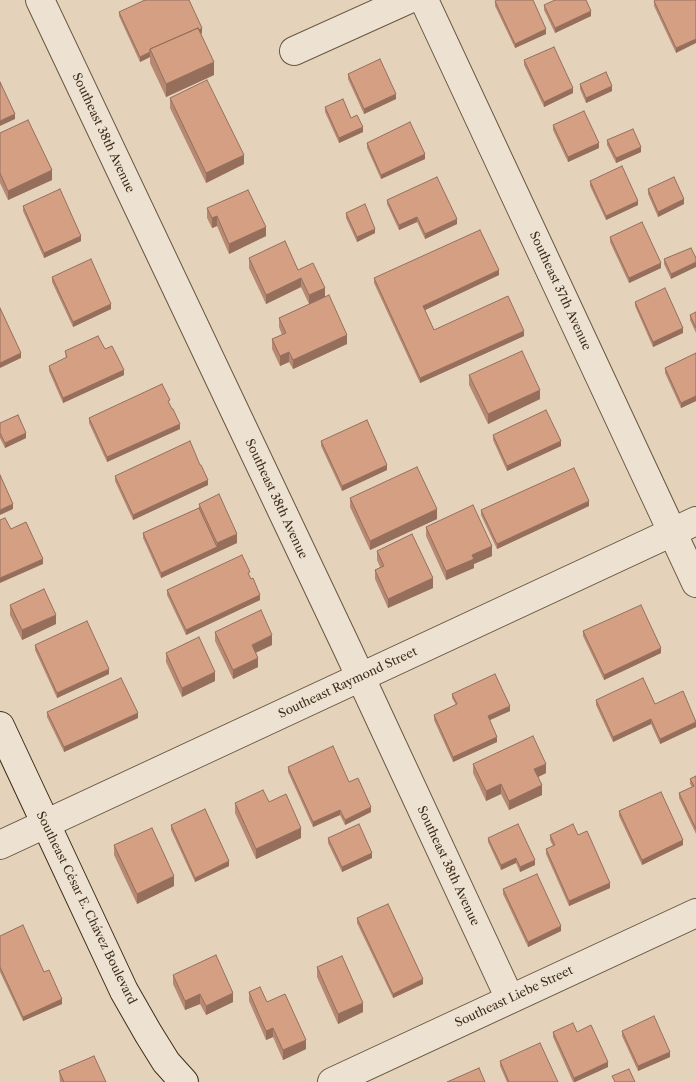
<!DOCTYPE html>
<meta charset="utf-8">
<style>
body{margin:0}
canvas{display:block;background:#e4d3ba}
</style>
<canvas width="696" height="1082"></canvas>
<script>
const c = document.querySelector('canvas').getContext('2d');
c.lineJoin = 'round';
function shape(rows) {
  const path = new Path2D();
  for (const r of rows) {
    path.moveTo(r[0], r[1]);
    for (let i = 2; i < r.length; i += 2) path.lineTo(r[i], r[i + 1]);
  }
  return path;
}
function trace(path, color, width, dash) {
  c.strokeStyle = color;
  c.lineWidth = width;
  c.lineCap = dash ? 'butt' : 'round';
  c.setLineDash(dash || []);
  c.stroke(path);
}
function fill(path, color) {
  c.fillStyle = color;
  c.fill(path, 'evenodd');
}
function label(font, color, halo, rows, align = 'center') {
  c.font = font + ' "Libre Caslon Text",serif';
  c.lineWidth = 5;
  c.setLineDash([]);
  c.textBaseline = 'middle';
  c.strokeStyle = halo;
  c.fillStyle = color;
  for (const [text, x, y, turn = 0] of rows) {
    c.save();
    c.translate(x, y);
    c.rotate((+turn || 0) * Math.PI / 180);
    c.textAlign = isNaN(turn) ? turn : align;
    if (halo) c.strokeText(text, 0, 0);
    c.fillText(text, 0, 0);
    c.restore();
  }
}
const street = shape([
 [40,0,347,648,510,999],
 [424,0,696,583],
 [294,51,407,0],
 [0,845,696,521],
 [332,1082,696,913]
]);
const secondary = shape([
 [0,726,124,991,148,1033,166,1062,184,1082]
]);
trace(street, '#685640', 30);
trace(secondary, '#3e2d18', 30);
trace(street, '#ede2d2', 28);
trace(secondary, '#ede2d2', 28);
fill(shape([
 [696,0,676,53,654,6,654,1],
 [495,1,546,34,515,48,495,6],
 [544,5,591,16,555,33,544,10],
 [119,12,202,33,201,34,214,75,166,97,150,63,150,57,140,62,119,16],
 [524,60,573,93,544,107,524,65],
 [348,74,396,99,364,114,348,79],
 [580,84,612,91,586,103,580,89],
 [170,98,244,164,206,183,170,108],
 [325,107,351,118,363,132,339,143,325,112],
 [553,125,599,148,568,162,553,130],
 [0,133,52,180,8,200,0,183],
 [607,140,641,152,616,163,607,145],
 [367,143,425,159,381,179,367,148],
 [590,181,638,205,606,220,590,186],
 [648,189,684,204,658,217,648,194],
 [387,200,457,224,425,239,417,222,399,230,387,204],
 [23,206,81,241,44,258,23,211],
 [207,208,266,236,229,254,217,226,212,228,207,218],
 [346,213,375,233,357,242,346,218],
 [610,237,661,268,629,283,610,242],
 [691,248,671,279,664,264,664,259],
 [249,258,298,270,325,296,347,344,293,369,289,362,280,366,272,349,272,339,282,335,279,327,279,318,309,304,301,287,266,304,249,268],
 [499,275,425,310,434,330,524,336,420,383,374,283,374,278],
 [52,277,111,309,73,327,52,282],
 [635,302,683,333,653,347,635,306],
 [696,312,696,333,690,320,690,315],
 [65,351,124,375,63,403,49,371,49,366,66,358],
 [696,353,696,401,681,408,665,373,665,368],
 [469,375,540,399,488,424,469,385],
 [170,405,180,429,107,462,89,423,89,418],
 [0,423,26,438,5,448,0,438],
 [493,435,561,446,507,471,493,440],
 [321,441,387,470,342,491,321,446],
 [115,476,208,485,133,520,115,481],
 [350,498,437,519,370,550,350,507],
 [199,504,237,543,161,578,143,538,143,533,199,508],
 [589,506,497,549,481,515,481,510],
 [426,527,492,556,474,564,474,568,446,580,426,536],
 [377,551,433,588,388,608,375,579,375,570,380,567,377,560],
 [250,577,260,600,186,635,167,595,167,590],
 [10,605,56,624,22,640,10,615],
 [583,631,661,653,604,680,583,636],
 [215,632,272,645,256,653,258,667,233,679,215,641],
 [35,645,109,674,57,698,35,650],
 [166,653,215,681,182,697,166,662],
 [452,694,510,711,489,720,497,742,453,762,434,720,434,715,456,705,452,698],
 [596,700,655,704,696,720,696,727,660,744,651,724,613,742,596,705],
 [47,712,138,718,64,752,47,717],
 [473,764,546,773,538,777,542,795,509,810,501,794,486,801,473,773],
 [288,767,349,782,371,812,345,825,340,815,313,827,288,772],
 [696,776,696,834,679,798,679,793,692,787,690,784,690,779],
 [269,802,301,838,256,859,235,813,235,803],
 [619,811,683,845,642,865,619,816],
 [171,825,229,866,195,882,171,830],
 [550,835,578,835,610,888,569,906,546,854,546,849,553,846,550,840],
 [328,838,372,858,342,872,328,843],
 [488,838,535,865,520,872,516,863,501,870,488,842],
 [114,845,174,886,137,904,114,855],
 [503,889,561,931,528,947,503,894],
 [357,918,423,984,393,998,357,923],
 [0,936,44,972,62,1004,23,1021,0,972],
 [317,967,363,1012,338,1024,317,977],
 [173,975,233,1002,206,1015,200,1004,185,1010,173,984],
 [249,992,267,1002,306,1049,283,1060,273,1037,266,1040,249,1001],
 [622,1031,670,1057,638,1071,622,1036],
 [553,1032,577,1032,608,1067,575,1082,573,1082,553,1037],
 [500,1061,558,1082,507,1082,500,1066],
 [59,1071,106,1082,60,1082]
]), '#b78972');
fill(shape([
 [591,11,591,16,555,33,555,28],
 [202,28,202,33,153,56],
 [546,29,546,34,515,48,515,44],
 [696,39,696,43,676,53,676,48],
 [150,52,150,57,140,62,140,57],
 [214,62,214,75,166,97,166,84],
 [612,86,612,91,586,103,586,98],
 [573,88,573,93,544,107,544,102],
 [396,94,396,99,364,114,364,109],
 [15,114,15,119,0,126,0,121],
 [363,127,363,132,339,143,339,138],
 [599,143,599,148,568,162,568,157],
 [641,147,641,152,616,163,616,158],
 [425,154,425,159,381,179,381,175],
 [244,155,244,164,206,183,206,173],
 [52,170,52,180,8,200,8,191],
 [684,199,684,204,658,217,658,212],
 [638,201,638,205,606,220,606,216],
 [217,216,217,226,212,228,212,218],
 [417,217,417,222,399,230,399,225],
 [457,219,457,224,425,239,425,234],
 [266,227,266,236,229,254,229,244],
 [375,229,375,233,357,242,357,237],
 [81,236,81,241,44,258,44,253],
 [696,262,696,267,671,279,671,274],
 [661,263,661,268,629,283,629,278],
 [499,270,499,275,423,311,423,306],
 [301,278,301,287,266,304,266,295],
 [325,288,325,297,309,305,309,295],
 [111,304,111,309,73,327,73,322],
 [683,328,683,333,653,347,653,342],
 [524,331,524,336,420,383,420,378],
 [347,335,347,344,293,369,293,360],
 [289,352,289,362,280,366,280,356],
 [21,353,21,358,0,368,0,363],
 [124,370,124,375,63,403,63,398],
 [540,390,540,399,488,424,488,414],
 [696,396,696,401,681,408,681,403],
 [180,424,180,429,107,462,107,457],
 [26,433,26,438,5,448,5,443],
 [561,441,561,446,507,471,507,466],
 [387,465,387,470,342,491,342,486],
 [208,480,208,485,133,520,133,515],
 [589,501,589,506,497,549,497,544],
 [13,504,13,509,0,515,0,510],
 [437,509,437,519,370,550,370,541],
 [237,534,237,543,161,578,161,573,217,547,217,543],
 [492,546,492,556,474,564,474,568,446,580,446,571,472,555],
 [43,559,43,564,0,583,0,578],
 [433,578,433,588,388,608,388,599],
 [260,595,260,600,186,635,186,630],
 [56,615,56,624,22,640,22,630],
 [272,635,272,645,252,654,252,645],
 [661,648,661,653,604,680,604,675],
 [258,658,258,667,233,679,233,670],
 [109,669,109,674,57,698,57,693],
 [215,672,215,681,182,697,182,688],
 [510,706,510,711,488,721,488,716],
 [138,713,138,718,64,752,64,747],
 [651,719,651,724,613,742,613,737],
 [696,722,696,727,660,744,660,739],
 [497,737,497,742,453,762,453,757],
 [546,764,546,773,534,779,534,769],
 [501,784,501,794,486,801,486,791],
 [542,785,542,795,509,810,509,801],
 [371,807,371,812,345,825,345,820],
 [340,810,340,815,313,827,313,822],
 [301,828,301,838,256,859,256,849],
 [683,840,683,845,642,865,642,860],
 [372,853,372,858,342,872,342,867],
 [516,858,516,863,501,870,501,865],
 [535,860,535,865,520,872,520,867],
 [229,861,229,866,195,882,195,878],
 [174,876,174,886,137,904,137,894],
 [610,883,610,888,569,906,569,901],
 [561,926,561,931,528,947,528,942],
 [423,979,423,984,393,998,393,994],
 [233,993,233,1002,206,1015,206,1006],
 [200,994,200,1004,185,1010,185,1001],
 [62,999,62,1004,23,1021,23,1017],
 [363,1003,363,1012,338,1024,338,1014],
 [273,1028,273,1037,266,1040,266,1031],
 [306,1040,306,1049,283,1060,283,1050],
 [670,1052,670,1057,638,1071,638,1066],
 [608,1062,608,1067,575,1082,574,1082,574,1078]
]), '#956f5c');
const building = shape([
 [145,0,189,0,202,28,199,30,198,28,150,49,150,52,140,57,119,12,145,0],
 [497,0,533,0,546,29,515,44,495,1,497,0],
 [555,0,586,0,591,11,555,28,544,5,555,0],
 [655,0,696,0,696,39,676,48,654,1,655,0],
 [198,28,214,62,166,84,150,49,198,28],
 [554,47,573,88,544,102,524,60,554,47],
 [380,59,396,94,364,109,348,74,380,59],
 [606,72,612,86,586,98,580,84,606,72],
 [207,80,244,155,206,173,170,98,207,80],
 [0,82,15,114,0,121,0,82],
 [343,99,351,118,357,115,363,127,339,138,325,107,343,99],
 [584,111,599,143,568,157,553,125,584,111],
 [28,120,52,170,8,191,0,173,0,133,28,120],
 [410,122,425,154,381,175,367,143,410,122],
 [633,129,641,147,616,158,607,140,633,129],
 [622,166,638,201,606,216,590,181,622,166],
 [437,177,457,219,425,234,417,217,399,225,387,200,437,177],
 [674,177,684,199,658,212,648,189,674,177],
 [60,189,81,236,44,253,23,206,60,189],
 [248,190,266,227,229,244,217,216,212,218,207,208,248,190],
 [365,204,375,229,357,237,346,213,365,204],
 [642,222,661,263,629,278,610,237,642,222],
 [480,230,499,270,423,306,434,330,508,296,524,331,420,378,374,278,480,230],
 [285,241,298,270,313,263,325,288,309,295,301,278,266,295,249,258,285,241],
 [691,248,696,258,696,262,671,274,664,259,691,248],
 [91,259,111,304,73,322,52,277,91,259],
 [665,288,683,328,653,342,635,302,665,288],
 [329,295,347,335,293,360,289,352,280,356,272,339,286,333,279,318,329,295],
 [0,308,21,353,0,363,0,308],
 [696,312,696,328,690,315,696,312],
 [98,336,105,349,112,346,124,370,63,398,49,366,67,357,65,351,98,336],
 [522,351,540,390,488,414,469,375,522,351],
 [696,353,696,396,681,403,665,368,696,353],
 [162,384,170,400,168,401,172,409,173,409,180,424,107,457,89,418,162,384],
 [546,410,561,441,507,466,493,435,546,410],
 [18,415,26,433,5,443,0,433,0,423,18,415],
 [367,420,387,465,342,486,321,441,367,420],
 [190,441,200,465,201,465,208,480,133,515,115,476,190,441],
 [417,467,437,509,370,541,350,498,417,467],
 [574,468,589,501,497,544,481,510,574,468],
 [0,475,13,504,0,510,0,475],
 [219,494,237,534,217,543,199,504,219,494],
 [473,505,492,546,472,555,474,559,446,571,426,527,473,505],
 [199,508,217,547,161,573,143,533,199,508],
 [5,518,11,529,26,522,43,559,0,578,0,520,5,518],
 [412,534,433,578,388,599,375,570,384,566,377,551,412,534],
 [242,555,250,572,248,573,251,579,253,578,260,595,186,630,167,590,242,555],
 [44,589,56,615,22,630,10,605,44,589],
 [641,605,661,648,604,675,583,631,641,605],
 [261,610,272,635,252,645,258,658,233,670,215,632,261,610],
 [87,621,109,669,57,693,35,645,87,621],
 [199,637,215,672,182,688,166,653,199,637],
 [495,674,510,706,488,716,497,737,453,757,434,715,457,704,452,694,495,674],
 [121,678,138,713,64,747,47,712,121,678],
 [643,678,655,704,683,691,696,722,660,739,651,719,613,737,596,700,643,678],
 [533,736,546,764,534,769,542,785,509,801,501,784,486,791,473,764,533,736],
 [333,746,349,782,358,778,371,807,345,820,340,810,313,822,288,767,333,746],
 [696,776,696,829,679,793,694,786,690,779,696,776],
 [263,790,269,802,286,794,301,828,256,849,235,803,263,790],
 [661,792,683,840,642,860,619,811,661,792],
 [205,809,229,861,195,878,171,825,205,809],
 [359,824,372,853,342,867,328,838,359,824],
 [518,824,535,860,520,867,516,858,501,865,488,838,518,824],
 [573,824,578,835,587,831,610,883,569,901,546,849,555,845,550,835,573,824],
 [152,828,174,876,137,894,114,845,152,828],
 [537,874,561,926,528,942,503,889,537,874],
 [388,904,423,979,393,994,357,918,388,904],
 [23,925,44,972,49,970,62,999,23,1017,0,967,0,936,23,925],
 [216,955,233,993,206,1006,200,994,185,1001,173,975,216,955],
 [342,956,363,1003,338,1014,317,967,342,956],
 [260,987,267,1002,285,994,306,1040,283,1050,273,1028,266,1031,249,992,260,987],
 [654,1016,670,1052,638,1066,622,1031,654,1016],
 [573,1023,577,1032,591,1025,608,1062,574,1078,553,1032,573,1023],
 [540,1043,558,1082,509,1082,500,1061,540,1043],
 [94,1056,106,1082,64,1082,59,1071,94,1056],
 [479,1068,485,1082,447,1082,479,1068],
 [629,1069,635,1082,615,1082,612,1076,629,1069]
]);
fill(building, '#d59f84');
trace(building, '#956f5c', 1);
label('12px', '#3e2d18', '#ede2d2', [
 ["Southeast 38th Avenue",103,133,65],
 ["Southeast 37th Avenue",560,291,65],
 ["Southeast 38th Avenue",276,499,65],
 ["Southeast Raymond Street",348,683,-25],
 ["Southeast 38th Avenue",448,866,65],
 ["Southeast César E. Chávez Boulevard",86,908,64],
 ["Southeast Liebe Street",514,997,-25]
]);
</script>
